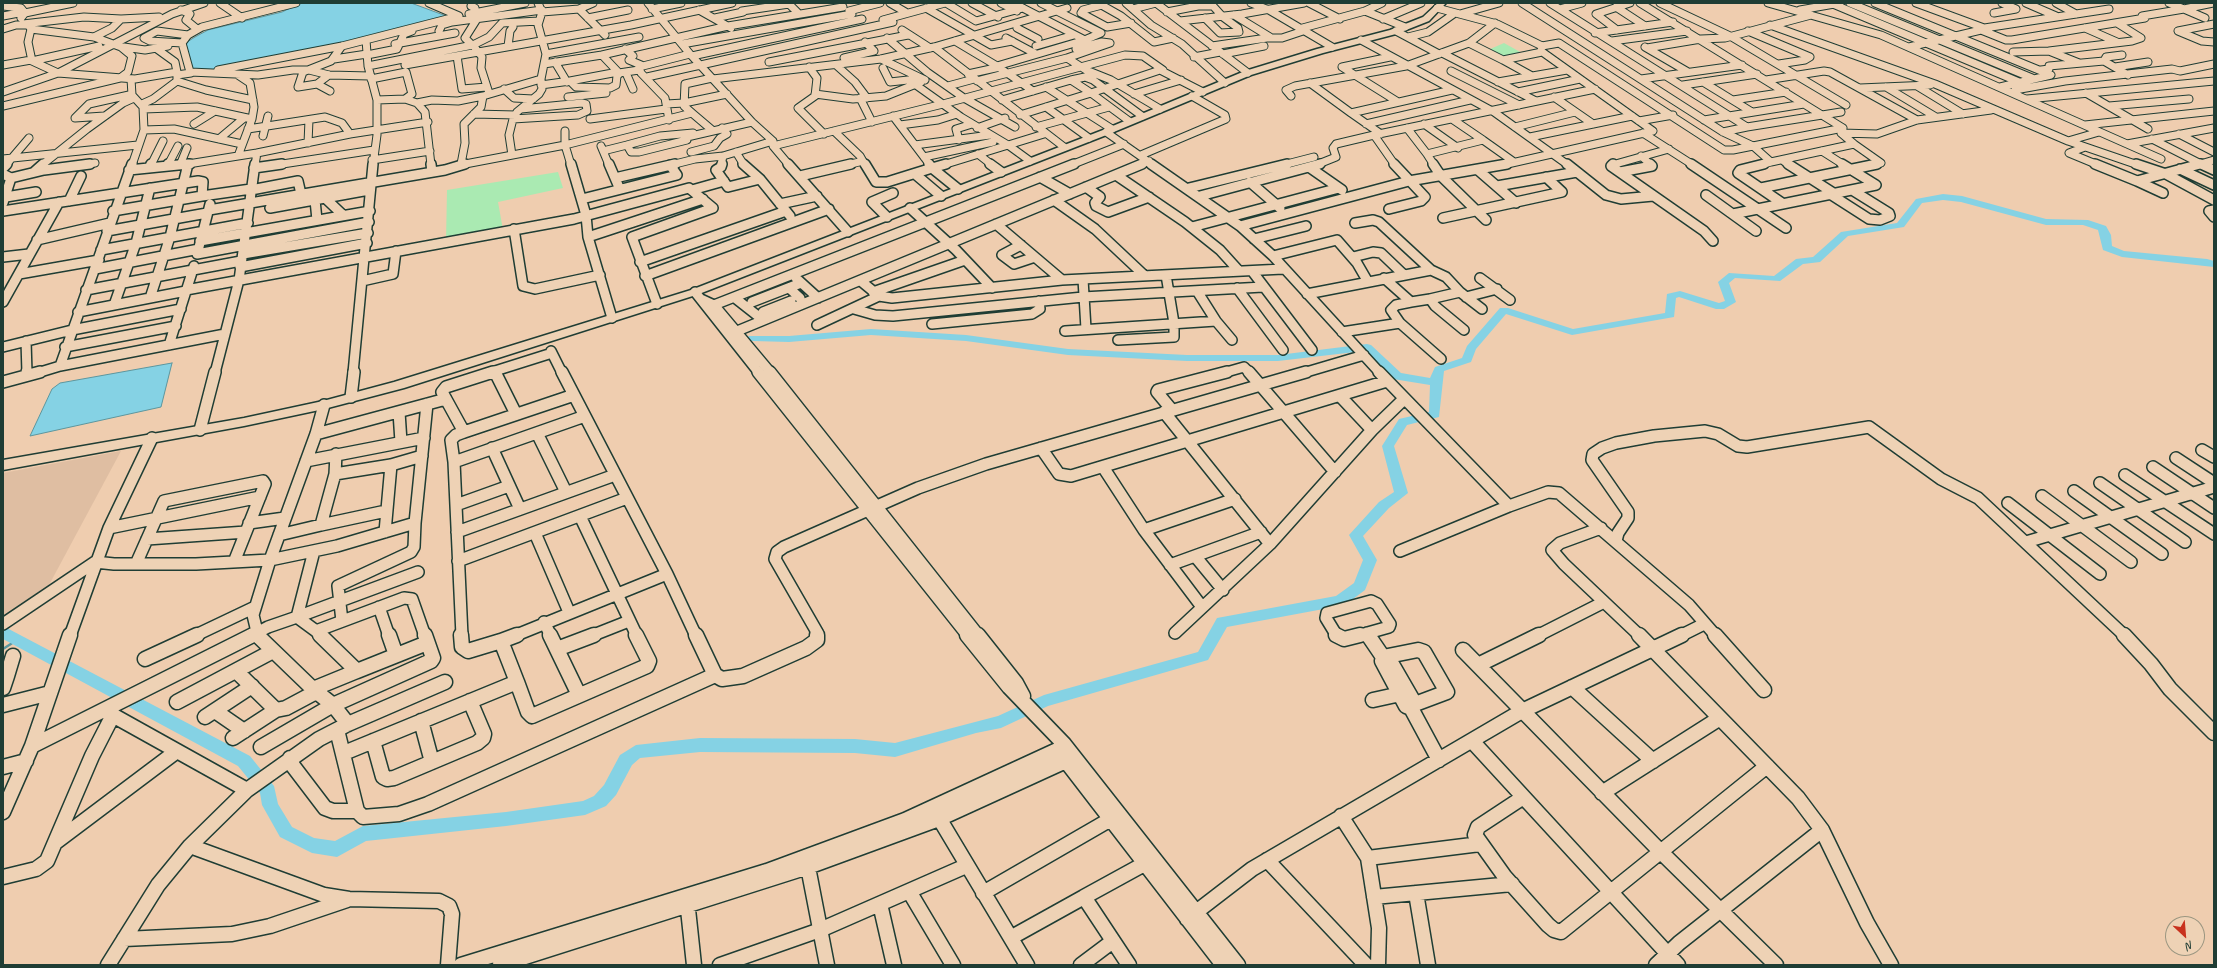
<!DOCTYPE html>
<style>
body{margin:0}
#map{position:relative;width:2217px;height:968px;overflow:hidden;background:#efcdaf;font-family:Caveat,sans-serif}
canvas{display:block}
.frame{position:absolute;inset:0;border:4px solid #1f3d34;pointer-events:none}
.north{position:absolute;left:2165px;top:916px;width:40px;height:40px;box-sizing:border-box;background:#eed2b5;border:1px solid #9b9681;border-radius:50%;rotate:154deg;font-size:11px;font-weight:700;line-height:16px;text-align:center;color:#1f3d34}
.north::after{content:'';display:block;margin:auto;width:14px;height:18px;background:#c8321e;clip-path:polygon(50% 0,100% 100%,50% 72%,0 100%)}
</style>
<div id="map">
<canvas width="2217" height="968"></canvas>
<div class="frame"></div>
<div class="north">N</div>
</div>
<script>
const c = document.querySelector('canvas').getContext('2d');
c.lineJoin = 'round';
function fill(path, color) {
  c.fillStyle = color;
  c.fill(path, 'evenodd');
}
function shape(rows) {
  const path = new Path2D();
  for (const r of rows) {
    path.moveTo(r[0], r[1]);
    for (let i = 2; i < r.length; i += 2) path.lineTo(r[i], r[i + 1]);
  }
  return path;
}
function trace(path, color, width, dash) {
  c.strokeStyle = color;
  c.lineWidth = width;
  c.lineCap = dash ? 'butt' : 'round';
  c.setLineDash(dash || []);
  c.stroke(path);
}
fill(shape([
 [121,451,49,585,3,615,3,473]
]), '#dfbea2');
fill(shape([
 [1504,43,1522,53,1503,57,1488,50],
 [558,172,563,188,498,202,503,230,446,241,447,190]
]), '#aaeab2');
const water = shape([
 [301,3,411,3,449,17,335,46,205,71,193,71,184,44,195,37,208,30,282,12,301,3],
 [172,363,161,407,30,436,52,389,60,383,172,363]
]);
fill(water, '#85d2e4');
trace(water, '#5c969e', 1);
trace(shape([
 [3,649,17,640]
]), '#5c969e', 2.5);
fill(shape([
 [1943,194,1962,196,2046,219,2088,220,2106,226,2111,235,2112,246,2124,251,2207,259,2214,261,2214,267,2122,257,2103,250,2098,230,2083,225,2046,225,1961,202,1943,200,1922,203,1904,227,1848,236,1820,262,1803,264,1780,281,1735,278,1729,283,1736,302,1724,309,1716,309,1679,297,1676,298,1674,317,1572,335,1506,314,1476,349,1471,362,1444,371,1439,417,1407,425,1394,446,1408,493,1389,508,1363,536,1377,560,1365,590,1345,605,1227,627,1208,660,1048,706,1001,728,976,733,895,757,855,753,700,752,640,758,632,765,616,795,606,806,585,815,506,826,366,841,337,857,312,853,280,837,262,805,260,793,238,766,3,639,3,626,250,756,274,786,278,804,292,827,314,838,335,841,363,826,506,812,583,801,594,796,604,785,620,755,636,745,700,738,855,739,895,743,998,716,1044,695,1198,652,1217,618,1336,596,1354,583,1363,560,1349,535,1379,502,1394,492,1382,446,1399,419,1429,412,1430,385,1393,379,1364,351,1278,361,1187,361,1068,355,966,341,871,335,789,342,753,341,749,340,747,338,749,336,789,336,871,329,966,335,1068,349,1187,355,1278,355,1367,344,1371,345,1401,373,1430,378,1435,367,1462,358,1467,346,1500,308,1508,308,1573,329,1665,313,1667,294,1680,291,1719,303,1725,301,1718,282,1729,273,1774,276,1796,259,1813,257,1841,232,1897,223,1916,199,1943,194]
]), '#85d2e4');
const minorFar3 = shape([
 [220,3,242,18],
 [296,3,202,27,188,35,182,43,190,72,258,75,293,70,309,70,329,75,370,76],
 [472,3,471,6,475,8,477,19,465,38,472,45],
 [648,3,690,54,752,122,773,141,773,146,789,165],
 [890,3,907,13],
 [946,3,976,21,1023,8],
 [972,3,998,17],
 [1001,3,1017,11],
 [1013,3,1085,40,997,66,1033,91],
 [1041,3,1101,33,1087,39],
 [1098,3,1121,16,1154,42,1173,38],
 [1126,3,1151,25,1182,44,1225,83],
 [1156,3,1248,73],
 [1251,3,1269,10,1332,47],
 [1309,3,1340,19],
 [1522,3,1723,132,1753,146,1771,162,1854,144,1841,133,1843,128],
 [1550,3,1747,127,1723,132],
 [1660,3,1730,36,1846,105],
 [1768,3,1881,35,2127,144,2214,128],
 [1850,3,2032,78],
 [1875,3,2051,75,2000,87],
 [1916,3,1984,28],
 [2026,3,2056,16],
 [2056,3,2076,14],
 [1833,4,2019,82],
 [1102,5,1083,10,1081,13,1107,27,1131,23],
 [3,6,21,8,25,13,21,18],
 [1616,7,1645,26],
 [926,8,991,45,1012,41],
 [1437,8,1497,24,1542,46,1541,51,1653,131,1503,165],
 [579,9,605,35],
 [652,9,681,3],
 [1133,9,1156,3],
 [1560,9,1582,3],
 [2184,9,2213,3],
 [2184,9,2205,18],
 [181,10,190,14,186,20,197,29],
 [699,10,731,28],
 [1800,10,1840,3],
 [742,11,789,4,798,13],
 [849,11,880,3],
 [1365,11,1405,27],
 [542,12,579,9,593,3],
 [1167,12,1198,6,1213,6,1223,17,1238,28,1239,32,1220,33,1205,18],
 [25,13,73,3],
 [1994,13,2016,9,2002,3],
 [469,14,525,3],
 [1460,14,1499,3],
 [1234,15,1270,37],
 [3,16,24,12],
 [588,18,628,10],
 [715,18,743,12],
 [121,19,159,17],
 [1383,19,1421,3],
 [883,20,945,3],
 [1180,21,1242,14,1304,3],
 [23,24,84,17,121,19,112,28,94,37],
 [2214,24,2178,31,2202,41,2214,42],
 [1770,25,1935,84,2068,141,2138,165],
 [1017,28,1038,39],
 [2085,28,2117,42],
 [3,29,16,25,28,25,31,29,94,37,121,47,132,56,128,72,120,78,3,106],
 [31,29,28,42,32,61,58,73,135,79,177,72,177,75,191,73],
 [1299,29,1365,11,1382,3],
 [902,30,930,48],
 [1617,30,1596,14,1630,3],
 [1981,30,2006,40,2012,40,2145,18,2142,16,2184,9,2169,3],
 [439,31,442,25,452,22,542,10],
 [1396,31,1439,54],
 [1748,31,1810,57,1805,60,1779,64],
 [1595,33,1673,22],
 [1408,37,1428,32,1455,13],
 [887,38,927,72,964,98,1015,127],
 [1006,38,1036,54],
 [366,40,368,66,377,100,377,135,373,165],
 [1361,40,1494,112,1568,165],
 [955,41,997,66],
 [1612,41,1687,31],
 [182,43,150,41,144,38,157,31,188,35],
 [1469,43,1503,60,1542,52],
 [395,44,455,33],
 [682,44,852,14],
 [473,45,489,37,502,23,539,21],
 [508,46,510,31,513,27],
 [1036,46,1074,35],
 [1212,46,1267,38,1282,38,1303,31],
 [1542,46,1559,43,1724,150,1733,150,1843,128,1640,3],
 [124,47,145,50,168,46],
 [934,47,1064,147],
 [1645,47,1688,72],
 [1909,47,1981,30,1978,29,2109,9],
 [1647,48,1701,39,1725,38,1811,15],
 [157,49,175,62,177,72],
 [625,49,633,56,629,60,641,65],
 [2013,52,2049,51],
 [1442,53,1536,101],
 [546,54,639,37],
 [1223,54,1264,46],
 [367,55,397,49,404,34,412,31],
 [602,55,728,26,843,7],
 [457,56,462,89,487,87],
 [692,56,862,19],
 [1194,57,1220,52],
 [1390,57,1342,67,1398,102],
 [844,58,874,51,865,42],
 [1067,58,1110,43,1102,42,1076,49],
 [334,59,367,54],
 [881,59,925,80],
 [1503,60,1532,76],
 [32,61,99,46],
 [2104,61,2106,57,2122,55],
 [555,62,567,82],
 [769,62,908,35],
 [2079,63,2049,51,2132,41,2141,38,2117,23],
 [544,64,602,55,619,73,639,70],
 [3,65,31,60],
 [405,65,631,25,732,3],
 [836,65,855,82,867,98],
 [368,66,473,45,482,57,481,68,489,93],
 [809,67,817,78,815,96,798,108,824,134],
 [2115,67,2148,62],
 [883,68,890,82,917,79],
 [218,70,342,46,459,16,429,3],
 [2041,70,2049,69,2049,66,2104,61,2128,75],
 [1451,71,1519,105],
 [626,73,633,89],
 [968,74,1000,67],
 [177,75,177,81,206,90,253,100],
 [238,75,250,83,254,107,252,119,238,156,257,153,255,165],
 [329,75,317,84,298,87,303,72,331,61,342,46],
 [647,77,893,22],
 [131,79,132,95,143,107,144,130,132,165],
 [371,79,406,72,412,94,405,99],
 [713,79,881,59,934,47,1067,8],
 [1641,79,1742,65],
 [1071,80,1085,77,1093,80,1142,116],
 [1766,80,1824,71,1830,72,1917,120],
 [570,81,618,72],
 [977,81,1067,58,1086,70,1111,80,1160,109],
 [1498,82,1567,70],
 [1703,82,1752,112],
 [1310,83,1351,113],
 [317,84,330,91],
 [541,85,570,81,576,87,610,88,616,85,617,76,620,73],
 [916,85,961,117,1008,145,1030,161],
 [1683,85,1757,74],
 [948,86,974,79],
 [1917,86,1963,114],
 [1046,87,1112,129],
 [1886,87,1936,117],
 [1860,88,1930,85],
 [504,89,514,98,533,99],
 [2015,90,2065,81,2172,69,2180,71,2214,64],
 [3,92,58,73,172,14,204,3],
 [1518,92,1580,79],
 [2086,93,2148,129],
 [815,94,853,99,886,96,921,82],
 [1134,94,1181,80],
 [1291,96,1286,90,1295,86,1406,66,1469,43,1495,23],
 [568,97,606,93],
 [1554,97,1593,124],
 [860,98,872,122],
 [2027,99,2214,81],
 [377,100,405,99,417,103,425,112,431,165],
 [1002,100,1071,80,1091,93],
 [1733,100,1786,92],
 [417,103,432,100,458,101,483,96],
 [142,104,153,99,177,81],
 [666,104,684,103,727,94],
 [2109,106,2189,99],
 [1046,107,1089,138],
 [144,109,197,107,252,119],
 [692,113,712,130],
 [474,114,516,115],
 [1020,115,1091,93],
 [104,116,75,118,89,104,129,95],
 [893,116,930,165],
 [513,119,578,115,587,111,586,104,582,103,521,109],
 [590,119,666,109],
 [669,120,665,98,641,73,639,67,690,54],
 [1704,120,1804,104],
 [1129,121,1091,93,1160,70,1203,92],
 [1639,121,1673,115],
 [194,124,215,111],
 [1366,124,1470,100],
 [1424,124,1458,148],
 [900,125,938,120,957,114],
 [2085,125,2214,111],
 [1036,127,1109,107],
 [1515,127,1575,112],
 [1747,127,1841,112],
 [977,128,1005,118],
 [1407,128,1427,154],
 [248,129,325,117,342,123,350,134],
 [144,130,174,129,242,144],
 [565,131,565,145,571,165],
 [834,131,860,156,865,165],
 [1106,132,1153,165],
 [1643,133,1693,165],
 [1841,133,1877,134,1917,120,1991,110],
 [1381,134,1351,113,1452,90],
 [2179,134,2214,152],
 [263,136,268,116],
 [1530,137,1632,116],
 [219,139,244,118],
 [2152,139,2203,165],
 [959,140,956,129,972,124],
 [1483,140,1514,162],
 [2068,141,2099,132],
 [308,143,309,120],
 [1854,144,1881,163,1873,165],
 [2127,144,2161,159],
 [627,145,660,136,693,133],
 [915,145,990,135],
 [601,146,609,165],
 [773,146,943,104,1125,55,1143,56,1163,70],
 [2085,147,2069,153,2098,165],
 [603,151,627,145,631,152,639,152,687,140,687,137,752,122],
 [1822,151,1844,165],
 [691,152,714,146,720,138,727,134,722,128],
 [736,152,744,165],
 [257,153,350,134,428,122],
 [978,154,992,165],
 [512,155,509,135,513,119,517,112,539,94,542,89,541,79,546,54,538,25,542,12,538,3],
 [1141,155,1226,119,1225,115,1192,96],
 [1641,156,1651,165],
 [924,157,993,142],
 [3,159,138,145],
 [372,160,430,151],
 [1782,160,1789,165],
 [188,164,238,156],
 [461,164,465,143,464,124,481,107,483,96,541,79],
 [6,165,29,138],
 [42,165,87,129,123,103,134,98],
 [82,165,95,163],
 [151,165,163,141],
 [168,165,178,146],
 [180,165,187,148],
 [181,165,188,165],
 [276,165,374,150],
 [460,165,565,145,692,113,684,106,685,84,712,78],
 [671,165,695,159,723,156,773,141],
 [721,165,723,156],
 [847,165,863,161],
 [943,165,1044,134],
 [1071,165,1124,144],
 [1140,165,1149,161],
 [1283,165,1314,157],
 [1316,165,1336,157,1333,148,1336,144,1374,135],
 [1395,165,1374,135,1595,89],
 [1434,165,1427,154,1483,140,1452,119],
 [1612,165,1669,149],
 [1760,165,1771,162],
 [2197,165,2214,160]
]);
const minorFar2 = shape([
 [188,164,190,164],
 [431,164,432,172],
 [571,164,586,215,588,237,612,318],
 [609,164,618,185],
 [722,164,721,167,716,170,728,187,760,179],
 [743,164,760,179,790,216],
 [788,164,848,232],
 [865,164,876,182,887,182,932,168,929,164],
 [946,164,932,168,958,189],
 [990,164,1001,172],
 [1151,164,1240,226,1273,256,1380,373],
 [1433,164,1441,176,1486,220],
 [1567,164,1606,195,1621,199,1653,196],
 [1613,164,1611,166,1704,231,1713,241],
 [1691,164,1786,228],
 [1764,164,1740,170,1738,173,1782,203],
 [1788,164,1835,194],
 [2095,164,2137,181,2200,164],
 [2136,164,2166,174,2214,200],
 [2201,164,2214,170],
 [167,166,168,164],
 [1309,167,1342,190],
 [3,168,7,164],
 [149,168,151,164],
 [254,168,282,164],
 [2180,169,2214,185],
 [129,170,188,164,170,237,150,298],
 [1478,170,1516,203],
 [34,172,43,164],
 [1620,172,1652,166,1650,164],
 [915,174,941,196],
 [1116,175,1185,222,1220,250,1239,271],
 [800,176,851,164],
 [1040,177,1070,194],
 [11,178,44,170,90,164],
 [615,178,675,164],
 [2137,181,2163,193],
 [1250,182,1280,208],
 [1497,186,1577,172],
 [1086,187,1100,197,1095,203,1096,206,1108,212,1149,197],
 [1189,188,1287,164],
 [1761,188,1877,164],
 [251,190,298,181,301,194],
 [692,190,724,181],
 [1830,194,1869,219,1880,220,1890,216,1889,213,1852,190],
 [1706,195,1756,231],
 [1200,196,1320,164],
 [6,197,36,192],
 [325,198,343,215],
 [582,199,677,175,670,165],
 [315,200,317,220],
 [1054,200,1095,229,1145,276],
 [69,201,81,176],
 [3,203,11,178,5,175],
 [780,204,817,196],
 [270,208,369,190],
 [910,208,956,250,992,288],
 [1389,209,1421,201,1425,197,1394,164],
 [209,210,445,170,465,164],
 [2214,210,2209,211,2214,217],
 [3,211,198,181,203,182,202,196,251,189],
 [113,211,202,196],
 [1733,214,1876,185,1842,164],
 [887,217,872,202,893,193],
 [1443,218,1562,192,1546,177],
 [1355,223,1373,220,1379,222,1431,270],
 [996,224,1062,280],
 [1240,226,1409,181,1507,164],
 [1192,227,1339,188],
 [514,229,523,286,535,289,600,275],
 [107,231,207,213],
 [588,237,703,199],
 [1254,239,1306,226],
 [37,240,110,223],
 [200,241,370,211],
 [1021,245,1002,255,1014,264,1035,257],
 [199,247,210,204],
 [101,250,248,223],
 [197,254,369,222],
 [243,254,368,233],
 [1273,256,1337,240,1357,263,1368,282],
 [3,257,29,254],
 [1353,257,1373,252,1381,253,1403,274],
 [640,262,786,211],
 [240,267,367,243],
 [95,269,199,249],
 [1252,271,1312,350],
 [19,274,99,260],
 [645,276,829,209],
 [796,278,818,298],
 [1384,278,1411,302,1430,299],
 [1480,278,1510,300],
 [1083,279,1086,329],
 [362,281,393,274,396,251],
 [862,282,879,296,892,298,1062,280,1283,269],
 [789,288,800,298],
 [1237,288,1283,350],
 [86,290,241,261],
 [186,290,574,219,689,188,713,208,632,237,657,304],
 [1197,291,1216,321,1232,340],
 [695,292,759,373],
 [873,292,965,260],
 [1460,292,1430,299,1435,306,1464,330],
 [1307,294,1431,270,1446,277,1460,292,1482,309],
 [1466,297,1497,289],
 [735,298,763,320],
 [701,299,714,305,771,373],
 [3,302,59,202],
 [752,302,801,283],
 [1411,302,1396,305,1391,310,1400,323,1441,359],
 [114,305,136,243,150,188],
 [714,305,1074,164],
 [854,309,875,315,893,316,1083,297,1263,287],
 [78,312,186,291],
 [763,312,791,301],
 [932,324,1032,314,1040,309,1039,301],
 [817,325,879,296],
 [1065,331,1216,321],
 [1342,332,1400,323],
 [730,334,1142,164],
 [1118,340,1174,337,1174,323,1166,275],
 [26,341,27,373],
 [169,345,194,266],
 [3,347,72,330,181,309],
 [65,347,176,326],
 [551,351,562,373],
 [60,366,132,164],
 [495,371,552,353],
 [37,373,60,366,225,334],
 [215,373,239,280,255,164],
 [353,373,373,164],
 [490,373,495,371,496,373],
 [1223,373,1244,367,1250,373],
 [1303,373,1364,355]
]);
const minorFar1 = shape([
 [27,372,27,374],
 [495,372,516,414],
 [562,372,667,574,696,636],
 [758,372,968,636],
 [770,372,979,636],
 [1249,372,1335,472],
 [1379,372,1509,506],
 [3,382,40,372],
 [1340,396,1372,430],
 [351,397,354,372],
 [1172,410,1157,392,1158,390,1227,372],
 [399,412,401,442],
 [1164,412,1270,544],
 [200,430,215,372],
 [464,432,442,392,446,387,493,372],
 [537,433,566,492],
 [316,434,446,399],
 [492,448,520,509],
 [1041,448,1059,474,1071,476,1387,381],
 [2202,450,2214,457],
 [336,454,335,474,321,525,386,511],
 [2176,458,2214,483],
 [306,461,424,438],
 [454,462,585,416],
 [1103,467,1144,530,1202,607],
 [2153,467,2214,508],
 [335,474,391,465,422,456],
 [2125,475,2214,534],
 [2100,483,2185,542],
 [2074,491,2162,554],
 [2042,496,2131,562],
 [2008,503,2100,574],
 [456,505,509,486],
 [580,516,637,636],
 [249,523,285,518],
 [415,523,427,404],
 [109,528,260,497],
 [1601,528,1560,543,1552,550,1564,564,1640,636],
 [1144,530,1235,499],
 [385,532,391,465],
 [457,532,615,475],
 [535,533,569,612],
 [279,535,321,525],
 [147,539,246,532],
 [1616,541,1618,533,1628,518,1628,512,1592,460,1593,454,1602,448,1616,443,1654,436,1705,431,1718,434,1738,446,1747,447,1869,427,1941,479,1978,498,2125,636],
 [2026,542,2214,487],
 [1400,551,1509,506,1548,492,1559,493,1689,605,1716,636],
 [1195,556,1223,590],
 [458,561,627,498],
 [136,564,164,501,263,481,265,484,234,562],
 [1170,565,1261,532],
 [379,607,389,636],
 [297,617,418,572],
 [297,617,314,551],
 [544,622,551,636],
 [3,624,95,562,114,564,196,564,270,560,337,546,415,523,414,547,411,552,338,586,342,621],
 [316,631,321,636],
 [1175,633,1270,544,1372,430,1404,399],
 [1367,633,1369,636],
 [70,636,109,528,152,438],
 [194,636,255,607],
 [251,636,268,627,297,617,316,631,404,598,412,599,425,636],
 [258,636,253,615,270,560,316,434,324,405],
 [462,636,454,462,451,440,456,435,464,432,574,395],
 [514,636,667,574],
 [591,636,629,621],
 [817,636,817,632,775,559,777,552,784,547,918,488,986,464,1306,372],
 [1337,636,1326,618,1327,613,1371,601,1377,604,1390,624,1389,627,1357,636],
 [1537,636,1604,602],
 [1680,636,1704,624]
]);
const minor = shape([
 [257,635,313,689,333,705,348,724],
 [389,635,396,655],
 [550,635,579,695],
 [967,635,1009,687,1064,744,1238,965],
 [978,635,1016,683,1023,696],
 [1336,635,1344,639,1360,635],
 [1368,635,1383,657,1418,650,1424,652,1447,692,1415,704],
 [1639,635,1798,798,1822,830,1867,923,1891,965],
 [1715,635,1764,690],
 [2124,635,2151,664,2170,689,2214,733],
 [501,641,517,635],
 [557,649,594,635],
 [1463,650,1661,852,1776,965],
 [1383,657,1389,659,1415,704,1411,708,1406,706,1382,661,1383,657],
 [145,659,197,635],
 [1478,665,1539,635],
 [236,671,276,710,286,708,316,692],
 [357,671,427,643],
 [715,675,722,679,743,676,806,648,817,640,817,635],
 [7,676,13,656],
 [3,677,7,676,3,688],
 [517,682,528,712,532,716,647,666,649,661,636,635],
 [1572,687,1653,761],
 [313,689,357,671,320,635],
 [1373,700,1405,693],
 [177,702,273,651],
 [3,705,50,693],
 [1411,708,1439,760],
 [215,711,244,731],
 [107,712,247,790],
 [205,717,252,686],
 [421,721,432,762],
 [337,730,357,811,363,817,399,814,428,804,715,675,696,635],
 [233,738,276,710],
 [373,741,383,777,387,779,394,778,477,743,483,738,484,734,470,701],
 [1472,741,1678,965],
 [32,746,253,635],
 [261,747,333,705,431,661,433,658,425,635],
 [344,753,517,682,501,641,468,651,462,647,461,635],
 [1062,756,1223,965],
 [290,758,293,766,325,808,333,811,357,811],
 [3,767,26,761],
 [1602,793,1720,718],
 [1522,798,1478,827,1475,835,1505,877,1548,925,1554,930,1561,932,1767,766],
 [3,812,32,746,70,635],
 [936,813,1027,965],
 [1341,816,1368,858,1379,928,1378,965],
 [56,842,177,751],
 [190,846,324,895,349,899,439,901,449,906,452,914,448,965],
 [1368,858,1480,844],
 [1267,860,1366,965],
 [808,867,827,965],
 [3,877,36,869,47,861,92,756,113,715],
 [909,891,953,965],
 [983,893,1111,819],
 [1416,893,1428,965],
 [1084,897,1146,863],
 [1374,897,1512,884],
 [687,900,694,965],
 [880,904,894,965],
 [1187,919,1252,869,1522,711,1682,635],
 [1012,937,1084,897,1129,965],
 [124,939,232,934,270,926,347,900],
 [108,965,158,885,190,846,247,790,319,739,348,724,445,682],
 [461,965,767,871,905,820,1057,750],
 [500,965,808,867,939,819,1066,761],
 [720,965,820,930,966,866],
 [1081,965,1113,941],
 [1656,965,1679,943,1822,830]
]);
const major = shape([
 [1438,3,1446,3,1429,21,1396,34,1323,53,1251,75,1109,134,699,294,404,388,324,409,244,426,3,470,3,460,244,418,323,401,394,382,691,290,1103,130,1245,71,1317,49,1390,30,1423,17,1438,3]
]);
trace(minorFar3, '#1f3d34', 9);
trace(minorFar2, '#1f3d34', 12);
trace(minorFar1, '#1f3d34', 14);
trace(minor, '#1f3d34', 17);
trace(major, '#1f3d34', 3);
trace(minorFar3, '#eed2b5', 7);
trace(minorFar2, '#eed2b5', 9);
trace(minorFar1, '#eed2b5', 11);
trace(minor, '#eed2b5', 14);
fill(major, '#eed2b5');
</script>
